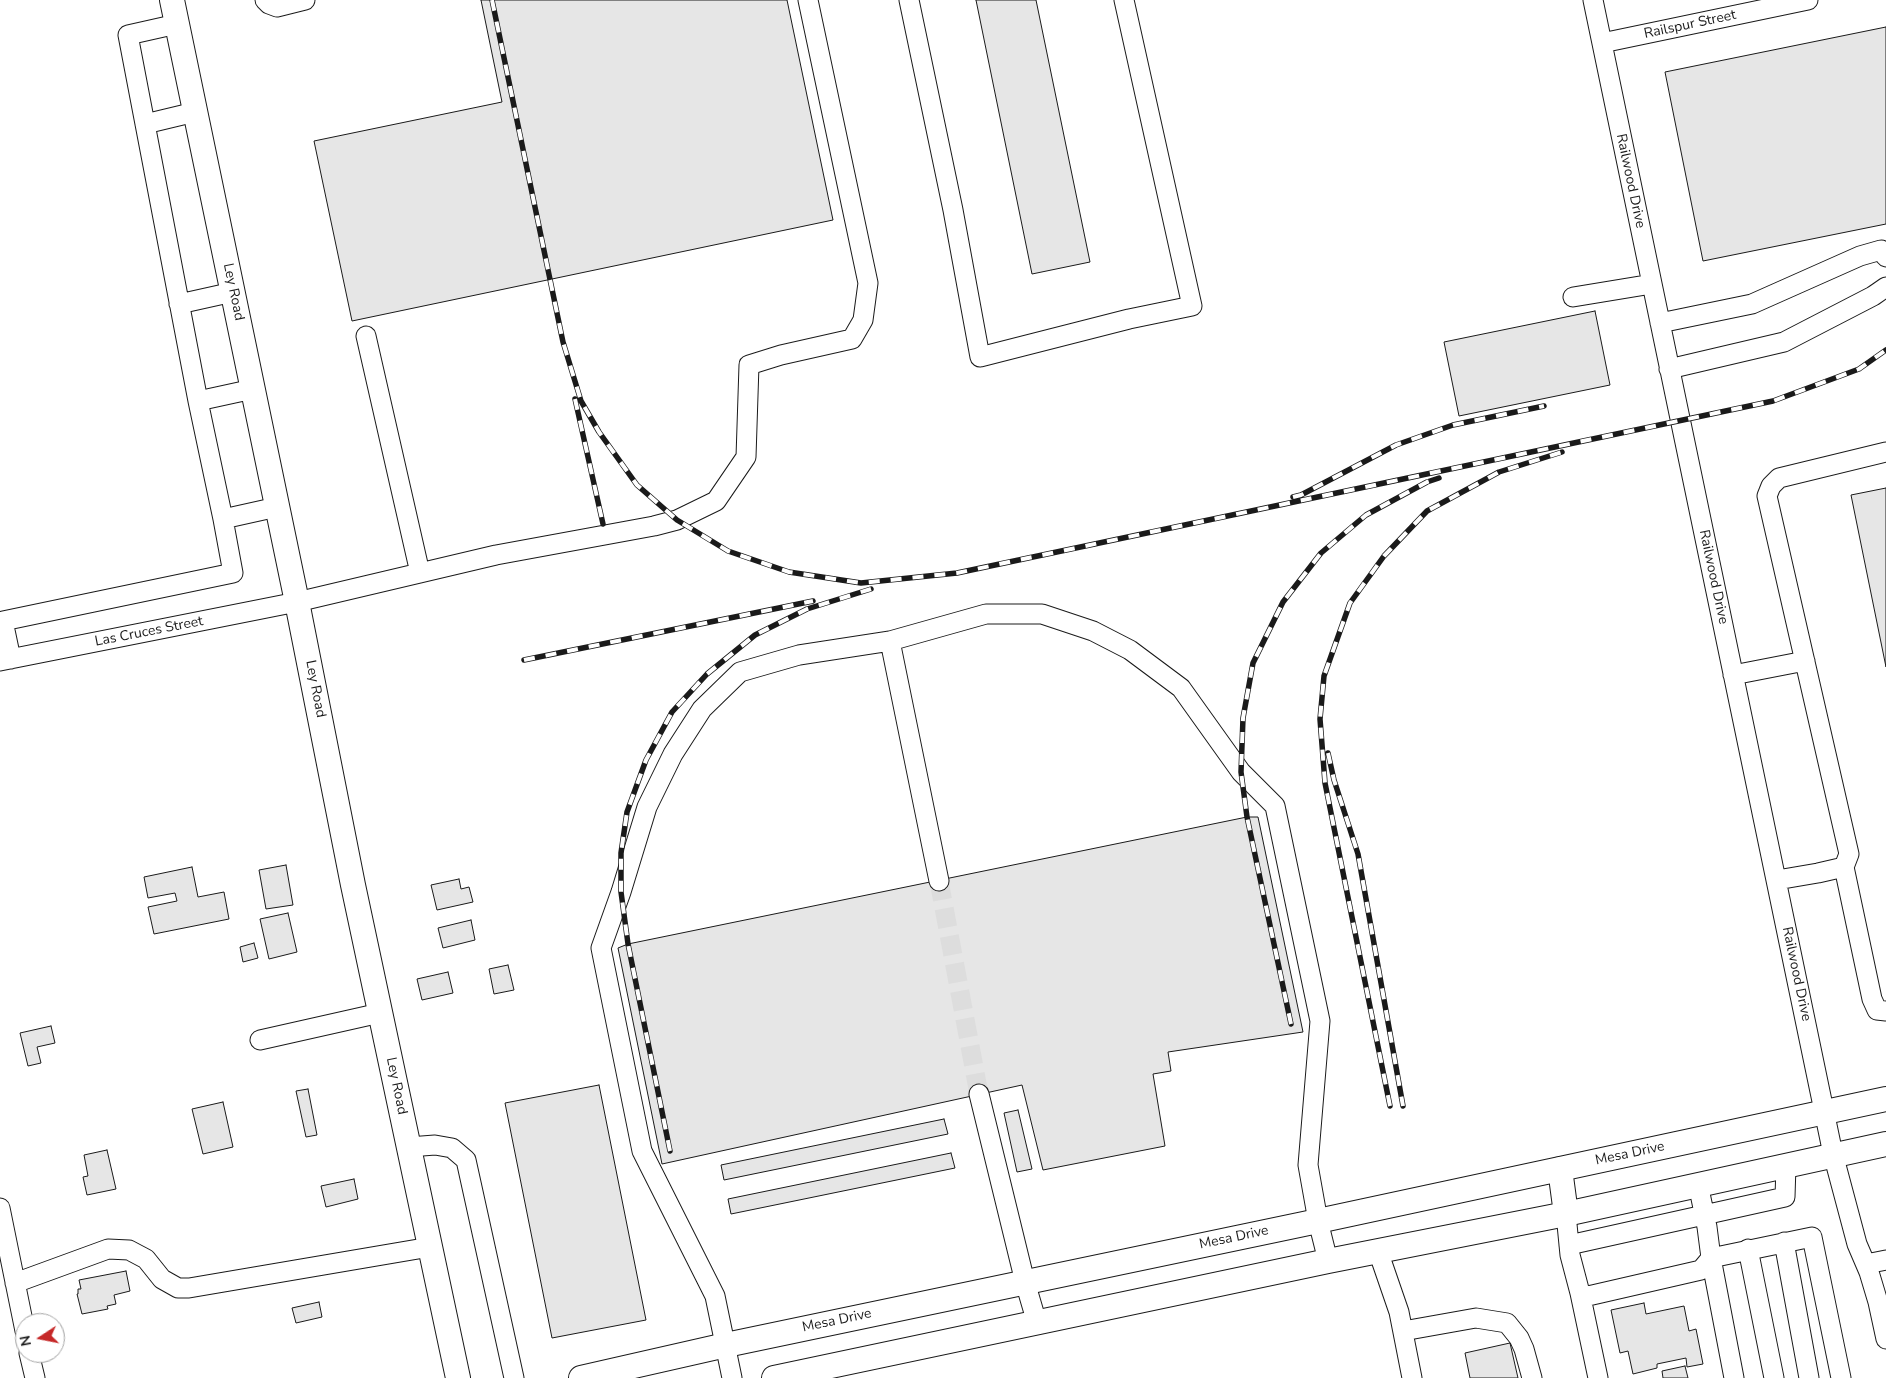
<!DOCTYPE html>
<style>
body{margin:0}
#map{position:relative;width:1886px;height:1378px;overflow:hidden;background:#fff;font-family:"Nunito Sans",sans-serif}
canvas{display:block}
.north{position:absolute;left:15px;top:1313px;width:50px;height:50px;box-sizing:border-box;background:#fff;border:1px solid #a3a3a3;border-radius:50%;rotate:259deg;font-size:14px;font-weight:700;line-height:20px;text-align:center;color:#1a1a1a}
.north::after{content:'';display:block;margin:auto;width:18px;height:22px;background:#c62828;clip-path:polygon(50% 0,100% 100%,50% 72%,0 100%)}
</style>
<div id="map">
<canvas width="1886" height="1378"></canvas>
<div class="north">N</div>
</div>
<script>
const c = document.querySelector('canvas').getContext('2d');
c.lineJoin = 'round';
function fill(path, color) {
  c.fillStyle = color;
  c.fill(path, 'evenodd');
}
function shape(rows) {
  const path = new Path2D();
  for (const r of rows) {
    path.moveTo(r[0], r[1]);
    for (let i = 2; i < r.length; i += 2) path.lineTo(r[i], r[i + 1]);
  }
  return path;
}
function trace(path, color, width, dash) {
  c.strokeStyle = color;
  c.lineWidth = width;
  c.lineCap = dash ? 'butt' : 'round';
  c.setLineDash(dash || []);
  c.stroke(path);
}
function label(font, color, halo, rows, align = 'center') {
  c.font = font + ' "Nunito Sans",sans-serif';
  c.lineWidth = 4;
  c.setLineDash([]);
  c.textBaseline = 'middle';
  c.strokeStyle = halo;
  c.fillStyle = color;
  for (const [text, x, y, turn = 0] of rows) {
    c.save();
    c.translate(x, y);
    c.rotate((+turn || 0) * Math.PI / 180);
    c.textAlign = isNaN(turn) ? turn : align;
    if (halo) c.strokeText(text, 0, 0);
    c.fillText(text, 0, 0);
    c.restore();
  }
}
const building = shape([
 [481,0,787,0,833,220,352,321,314,141,502,102,481,0],
 [976,0,1036,0,1090,262,1032,274,976,0],
 [1886,27,1886,224,1703,261,1665,72,1886,27],
 [1595,311,1610,385,1459,416,1444,342,1595,311],
 [1886,488,1886,667,1851,495,1886,488],
 [1247,817,1258,817,1303,1032,1168,1052,1171,1071,1153,1074,1165,1146,1043,1170,1022,1085,662,1164,618,948,628,944,1247,817],
 [286,865,293,905,266,909,259,870,286,865],
 [192,867,198,897,224,892,229,919,154,934,148,907,177,901,175,893,148,898,144,877,192,867],
 [459,879,461,889,469,887,473,902,437,910,431,885,459,879],
 [288,913,297,952,269,959,260,919,288,913],
 [471,920,475,940,443,948,438,928,471,920],
 [254,943,258,958,243,962,240,947,254,943],
 [508,965,514,990,494,994,489,969,508,965],
 [448,972,453,993,422,1000,417,979,448,972],
 [51,1026,55,1043,37,1047,41,1063,28,1066,20,1033,51,1026],
 [599,1085,646,1320,552,1338,505,1103,599,1085],
 [308,1089,317,1135,306,1137,296,1091,308,1089],
 [223,1102,233,1147,203,1154,192,1109,223,1102],
 [1018,1110,1032,1169,1017,1172,1004,1113,1018,1110],
 [944,1119,948,1134,724,1180,721,1165,944,1119],
 [107,1150,116,1189,87,1195,83,1177,88,1176,84,1155,107,1150],
 [951,1153,955,1168,731,1214,728,1199,951,1153],
 [354,1179,358,1199,326,1207,321,1186,354,1179],
 [126,1271,130,1291,114,1295,116,1304,107,1306,108,1309,82,1314,77,1294,78,1294,78,1289,81,1289,79,1280,126,1271],
 [319,1302,322,1317,296,1323,292,1308,319,1302],
 [1644,1303,1646,1314,1684,1306,1689,1331,1696,1329,1703,1364,1687,1367,1686,1358,1657,1364,1657,1368,1633,1374,1628,1351,1620,1353,1611,1310,1644,1303],
 [1510,1343,1518,1378,1470,1378,1465,1353,1510,1343],
 [1685,1366,1688,1378,1663,1378,1662,1371,1685,1366]
]);
fill(building, '#e6e6e6');
trace(building, '#1a1a1a', 1);
trace(shape([
 [939,881,979,1094]
]), '#ddd', 19, [19, 9]);
const minor = shape([
 [265,0,269,4,277,7,305,0],
 [909,0,953,210,980,357,1129,319,1192,306,1124,0],
 [1593,0,1833,1154,1857,1244,1869,1272,1878,1302,1886,1339],
 [177,24,128,35,198,401],
 [1602,43,1808,0],
 [145,124,195,112],
 [1573,297,1652,284],
 [179,304,233,292],
 [1660,323,1752,304,1860,256,1881,250,1886,257],
 [366,336,420,573],
 [1669,369,1784,342,1873,296,1886,287],
 [253,389,198,401,223,519,277,507],
 [890,641,939,881],
 [11,659,3,621,233,573,223,519],
 [0,661,297,602,496,555,654,526,677,520,716,501,746,457,749,365,781,355,852,339,863,320,868,283,808,0],
 [1733,675,1805,661],
 [1844,867,1872,999,1877,1010,1886,1011],
 [1777,880,1818,873,1844,867,1849,854,1767,496,1771,486,1779,478,1886,452],
 [260,1040,380,1013],
 [979,1094,1025,1282,1037,1323],
 [409,1147,435,1145,452,1148,466,1160,514,1378],
 [0,1208,25,1331],
 [1566,1214,1570,1255,1580,1293,1588,1296,1701,1270,1711,1258,1707,1227,1698,1184],
 [1784,1242,1809,1378],
 [1569,1245,1785,1197,1786,1165],
 [1748,1249,1774,1378],
 [1378,1251,1399,1312,1412,1378],
 [1866,1264,1886,1260],
 [15,1283,108,1249,129,1250,146,1259,162,1279,178,1288,189,1288,430,1247],
 [1580,1293,1598,1378],
 [1403,1331,1476,1318,1507,1323,1519,1338,1524,1349,1532,1378],
 [29,1353,35,1378],
 [732,1378,715,1296,642,1151,601,948,621,892,647,807,673,754,702,709,740,672,799,655,890,641,986,614,1042,614,1093,631,1130,650,1181,688,1241,772,1275,806,1320,1021,1308,1165,1318,1221,1328,1261],
 [1734,1378,1711,1258,1812,1237,1841,1378]
]);
const major = shape([
 [172,0,297,602,353,885,458,1378],
 [1560,1169,1566,1214],
 [581,1378,726,1345,1318,1221,1886,1099],
 [774,1378,1328,1261,1566,1214,1886,1144]
]);
trace(minor, '#1a1a1a', 21);
trace(major, '#1a1a1a', 26);
trace(minor, '#fff', 19);
trace(major, '#fff', 24);
const rail = shape([
 [492,0,563,342,581,401,599,432,637,485,677,520,728,551,789,572,861,583,957,573,1773,401,1859,369,1886,350],
 [575,399,603,524],
 [1293,497,1301,495,1396,445,1453,425,1544,406],
 [524,660,813,601],
 [1328,753,1334,780,1358,854,1403,1106],
 [1291,1024,1247,817,1241,772,1243,718,1253,663,1283,602,1321,553,1366,515,1427,482,1439,478],
 [1390,1106,1325,783,1320,719,1324,676,1350,603,1384,556,1427,511,1499,472,1562,452],
 [670,1151,628,944,621,892,621,853,627,812,646,760,672,712,707,674,755,635,807,609,871,589]
]);
trace(rail, '#1a1a1a', 5.5);
trace(rail, '#fff', 4, [11]);
label('14px', '#1a1a1a', '#fff', [
 ["Railspur Street",1690,25,-12],
 ["Railwood Drive",1630,181,78],
 ["Ley Road",233,292,78],
 ["Railwood Drive",1713,577,78],
 ["Las Cruces Street",149,632,-11],
 ["Ley Road",315,689,79],
 ["Railwood Drive",1796,974,78],
 ["Ley Road",396,1086,78],
 ["Mesa Drive",1630,1154,-12],
 ["Mesa Drive",1234,1238,-12],
 ["Mesa Drive",837,1321,-12]
]);
</script>
